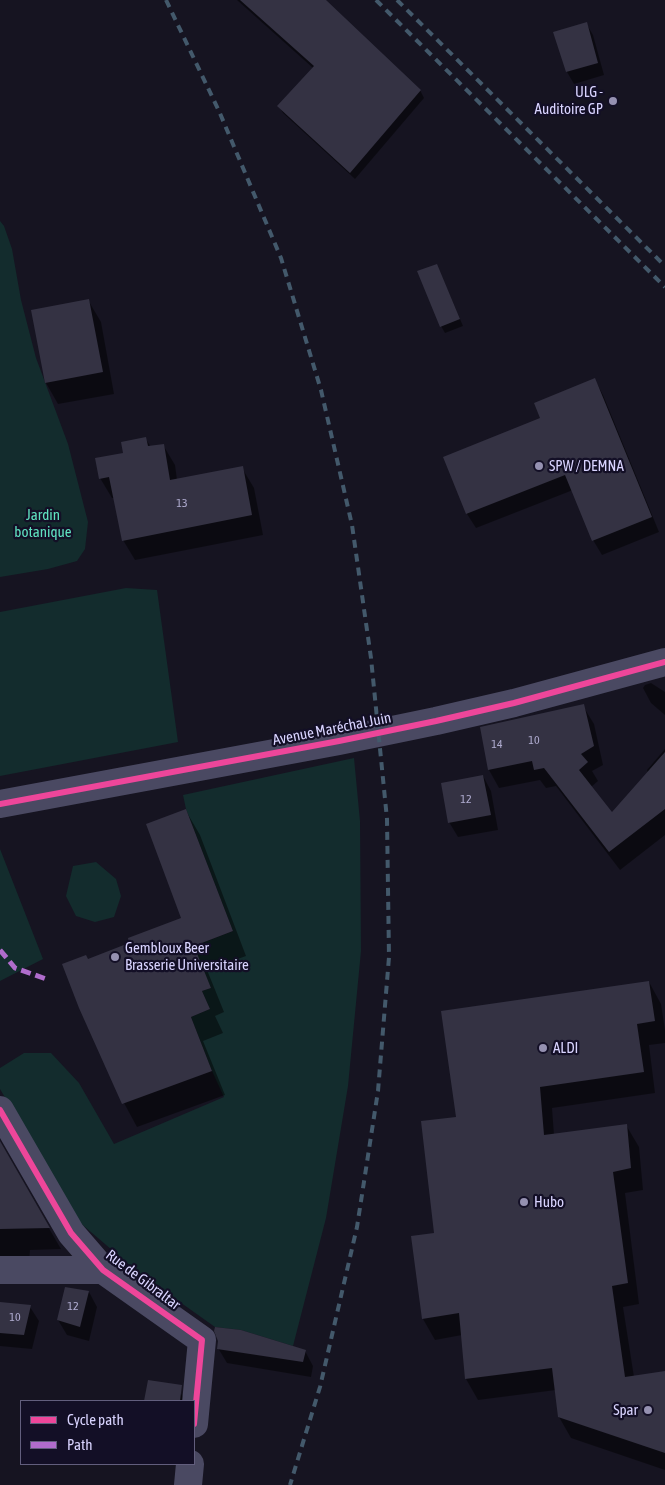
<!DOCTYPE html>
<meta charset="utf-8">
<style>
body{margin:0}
#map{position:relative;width:665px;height:1485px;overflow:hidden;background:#161421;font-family:"Asap Condensed",sans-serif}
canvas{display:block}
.legend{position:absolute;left:20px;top:1400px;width:175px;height:65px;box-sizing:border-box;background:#130f26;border:1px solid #625e7d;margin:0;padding:6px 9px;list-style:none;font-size:15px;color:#d9d4ff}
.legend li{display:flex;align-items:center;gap:10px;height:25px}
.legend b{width:25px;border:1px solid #625e7d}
</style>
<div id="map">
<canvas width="665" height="1485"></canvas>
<ul class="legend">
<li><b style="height:6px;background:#ed469a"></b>Cycle path</li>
<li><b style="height:6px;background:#b06ccc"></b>Path</li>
</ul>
</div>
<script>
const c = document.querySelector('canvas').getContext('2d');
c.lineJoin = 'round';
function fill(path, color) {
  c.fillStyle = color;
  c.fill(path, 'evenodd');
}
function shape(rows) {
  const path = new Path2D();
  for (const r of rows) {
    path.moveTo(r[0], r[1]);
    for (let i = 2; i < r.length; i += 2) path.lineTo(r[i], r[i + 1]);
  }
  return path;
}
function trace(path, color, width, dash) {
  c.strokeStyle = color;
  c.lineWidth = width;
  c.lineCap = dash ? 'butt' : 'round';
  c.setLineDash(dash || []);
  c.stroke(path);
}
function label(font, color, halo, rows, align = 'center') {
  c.font = font + ' "Asap Condensed",sans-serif';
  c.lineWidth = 4.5;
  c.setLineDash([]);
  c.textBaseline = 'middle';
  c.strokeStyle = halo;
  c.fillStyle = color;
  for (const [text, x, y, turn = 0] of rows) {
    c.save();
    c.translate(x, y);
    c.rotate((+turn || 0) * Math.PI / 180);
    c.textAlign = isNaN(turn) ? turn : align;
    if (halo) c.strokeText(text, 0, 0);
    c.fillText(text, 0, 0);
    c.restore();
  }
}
fill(shape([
 [0,221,4,226,12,249,21,300,36,358,68,444,88,522,85,549,77,561,48,569,0,577],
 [126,588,157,590,178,742,0,776,0,612],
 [354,758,360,821,361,951,348,1086,326,1218,293,1346,241,1330,215,1327,139,1273,78,1221,0,1089,0,1068,24,1053,51,1053,79,1083,114,1144,224,1097,212,1071,191,1017,210,1009,202,991,211,988,192,947,233,931,186,809,183,795],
 [0,849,43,959,0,981],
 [96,862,116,879,121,896,114,917,95,922,76,916,66,896,73,866]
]), '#132c2d');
fill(shape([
 [237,0,324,0,420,90,424,98,355,179,283,113,279,106,313,68],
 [586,23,593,35,604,75,574,84,567,72,555,32],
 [440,272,463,326,445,333,441,326],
 [88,300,101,322,114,394,58,404,46,383,32,311],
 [595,380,603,395,659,532,602,555,593,540,573,490,476,528,467,514,445,458,541,419],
 [145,438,151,447,163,445,175,465,177,480,242,468,254,488,263,535,135,560,123,540,115,498,112,498,100,478,125,454],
 [651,683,665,692,665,715,651,703,643,688,645,685],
 [583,706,594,724,603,765,592,771,598,781,591,787,612,814,648,773,647,770,665,749,665,835,620,870,556,786,546,788,540,780,499,788,489,770],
 [483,776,491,791,498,830,458,837,449,822],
 [186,811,200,835,246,956,207,970,224,1012,215,1016,223,1033,203,1041,225,1095,137,1127,124,1103,88,960,131,943,183,919],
 [649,982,661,1004,665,1030,665,1043,649,1045,655,1093,552,1108,554,1135,626,1125,639,1147,643,1190,625,1193,639,1304,623,1307,634,1377,665,1372,665,1470,571,1438,559,1417,556,1390,478,1400,466,1379,462,1335,435,1340,423,1319,435,1234,457,1118],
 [0,1144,61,1249,30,1250,28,1276,0,1281],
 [89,1292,97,1307,89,1341,67,1335,58,1320],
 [0,1303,30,1307,39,1321,32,1349,0,1346],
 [218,1348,305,1351,313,1366,311,1377,227,1363],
 [149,1381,177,1386,185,1401,146,1401]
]), '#0007');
fill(shape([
 [240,0,326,0,421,90,350,173,277,106,314,66],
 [587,22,598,63,566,72,553,32],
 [437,264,460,319,440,327,417,271],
 [89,299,103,372,45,383,31,310],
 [595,378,652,517,592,541,565,475,466,514,443,457,540,418,534,403],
 [146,437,148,446,164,444,170,480,243,466,252,515,122,541,109,477,99,479,95,458,123,453,121,442],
 [584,704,594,746,581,754,588,762,579,770,612,812,665,752,665,809,609,852,544,768,534,770,532,761,488,770,480,727],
 [483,775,491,815,448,823,441,783],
 [186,809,233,931,194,946,211,988,202,991,210,1009,191,1017,212,1071,122,1104,79,1008,62,964,86,955,88,959,129,943,128,938,181,918,146,824],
 [649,981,655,1021,637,1024,644,1072,540,1087,544,1135,627,1124,631,1168,613,1172,628,1283,612,1286,625,1377,665,1371,665,1453,558,1417,552,1368,465,1379,459,1313,422,1319,411,1236,434,1233,421,1121,456,1117,441,1011],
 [0,1141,50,1228,0,1229],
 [65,1287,89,1291,80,1327,57,1320],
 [0,1302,31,1305,24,1335,0,1333],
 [215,1327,241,1330,306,1350,303,1362,217,1349,218,1341,214,1331],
 [148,1380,182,1385,180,1401,144,1401]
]), '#343243');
trace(shape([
 [0,804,339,741,436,721,514,703,665,662],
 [0,1110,71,1233,103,1270,202,1340,194,1424],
 [0,1270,103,1270],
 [188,1485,190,1464]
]), '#4a4962', 28);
trace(shape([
 [166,0,219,111,281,258,321,390,352,525,371,658,387,819,389,957,378,1091,357,1227,320,1387,290,1485],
 [376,0,665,287],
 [397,0,665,266]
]), '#43596b', 4, [8, 6]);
trace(shape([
 [0,950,15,968,49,980]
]), '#b06ccc', 5, [10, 5]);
trace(shape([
 [0,804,339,741,436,721,514,703,665,662],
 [0,1110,71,1233,103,1270,202,1340,194,1424]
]), '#ed469a', 6);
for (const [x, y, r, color] of [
 [613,101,5,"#9591b1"],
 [539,466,5,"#9591b1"],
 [115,957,5,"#9591b1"],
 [543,1048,5,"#9591b1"],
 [524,1202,5,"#9591b1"],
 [648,1410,5,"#9591b1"]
]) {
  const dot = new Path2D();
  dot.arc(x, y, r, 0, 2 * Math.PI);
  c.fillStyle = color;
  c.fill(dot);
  trace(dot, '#130f26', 2);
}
label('12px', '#b0acd0', null, [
 ["13",182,503],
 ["10",534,740],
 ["14",497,744],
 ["12",466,799],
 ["12",73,1306],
 ["10",15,1317]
]);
label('15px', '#d9d4ff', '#130f26', [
 ["ULG -",603,92,"right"],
 ["Auditoire GP",603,109,"right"],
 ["SPW / DEMNA",549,466],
 ["Gembloux Beer",125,948],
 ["Brasserie Universitaire",125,965],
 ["ALDI",553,1048],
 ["Hubo",534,1202],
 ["Spar",638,1410,"right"]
], 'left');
label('15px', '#5fe0c0', '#130f26', [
 ["Jardin",43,515],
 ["botanique",43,532]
]);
label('15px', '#d9d4ff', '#130f26', [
 ["Avenue Maréchal Juin",332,729,-11],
 ["Rue de Gibraltar",143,1280,37]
]);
</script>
